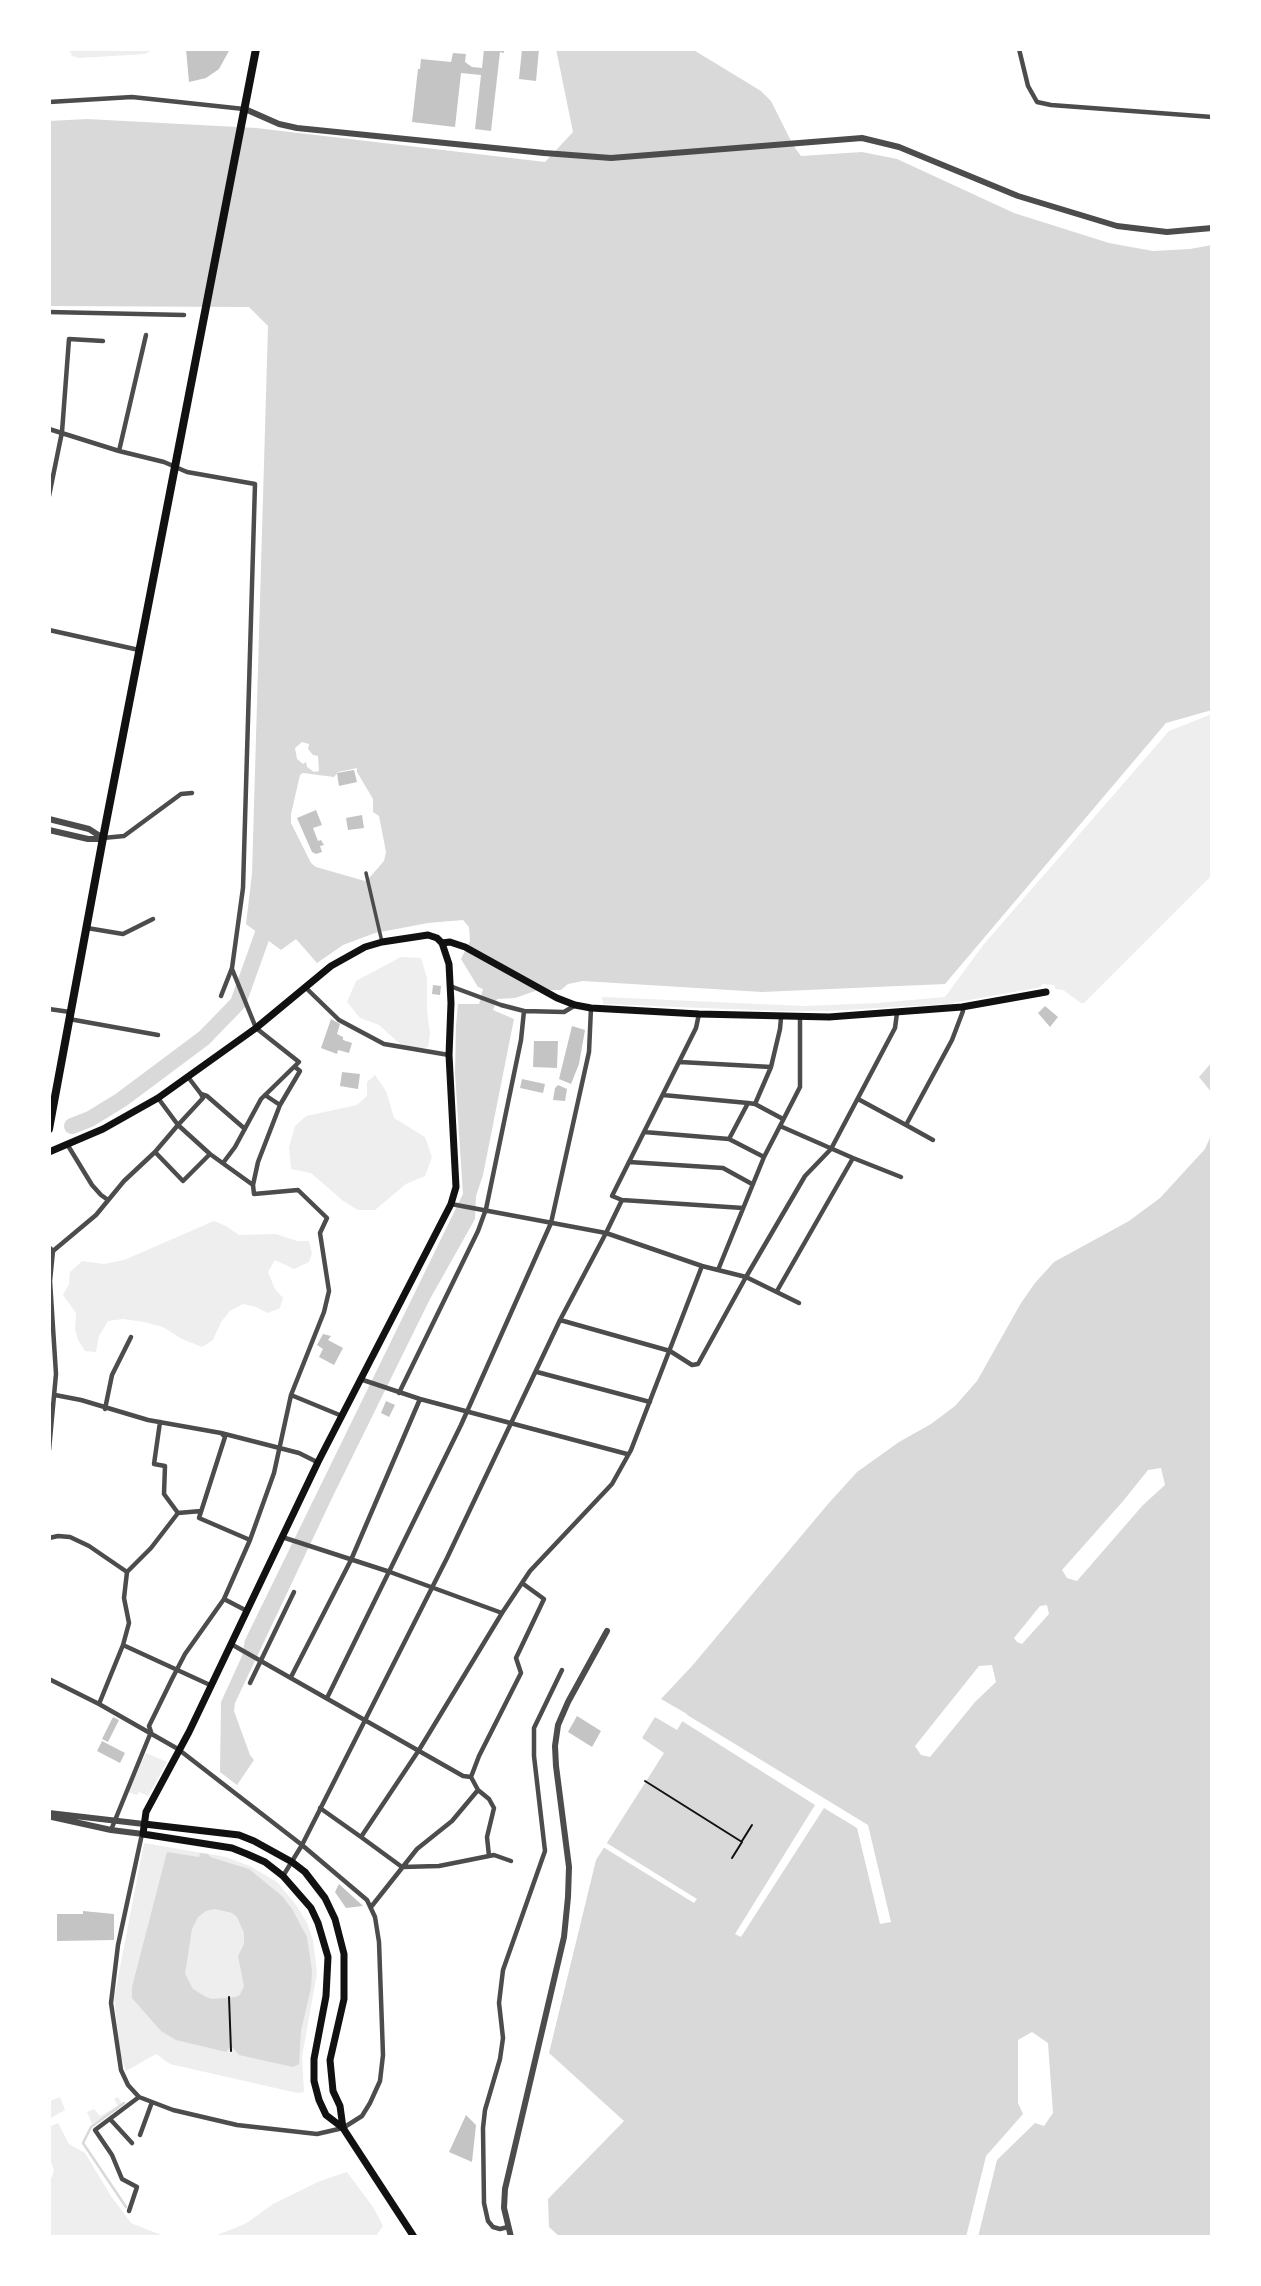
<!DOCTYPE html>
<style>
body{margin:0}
#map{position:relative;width:1261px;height:2286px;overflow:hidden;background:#fff;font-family:"Roboto Serif",serif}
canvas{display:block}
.frame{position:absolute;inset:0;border:51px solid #fff;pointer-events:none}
</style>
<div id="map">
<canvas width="1261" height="2286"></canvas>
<div class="frame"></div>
</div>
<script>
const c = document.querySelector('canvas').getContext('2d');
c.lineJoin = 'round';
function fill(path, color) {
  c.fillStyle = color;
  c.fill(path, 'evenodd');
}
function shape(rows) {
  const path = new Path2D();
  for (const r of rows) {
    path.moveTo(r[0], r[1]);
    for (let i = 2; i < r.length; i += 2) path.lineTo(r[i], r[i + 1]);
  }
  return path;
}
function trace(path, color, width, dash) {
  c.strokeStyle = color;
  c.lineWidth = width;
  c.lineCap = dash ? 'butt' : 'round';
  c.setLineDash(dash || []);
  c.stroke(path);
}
fill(shape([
 [69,49,154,49,145,54,79,58,72,56],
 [1212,714,1212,875,1084,1003,1081,1003,1063,990,1056,989,1054,985,1042,984,1041,987,947,1004,827,1011,779,1011,603,1004,602,997,804,1006,878,1003,945,997,984,944,1169,731],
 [401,957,421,958,427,978,427,1010,430,1034,428,1047,416,1050,400,1044,379,1025,360,1018,347,1002,356,981],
 [375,1075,386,1091,394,1118,425,1137,432,1157,425,1176,406,1184,375,1210,358,1210,342,1200,311,1173,291,1169,289,1147,295,1126,306,1116,357,1105,367,1096,367,1082],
 [214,1221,226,1226,239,1235,276,1234,297,1241,309,1241,312,1253,309,1262,294,1269,275,1260,268,1272,275,1289,283,1298,280,1308,268,1313,256,1307,243,1304,230,1311,221,1322,213,1340,202,1347,182,1339,163,1327,144,1322,123,1319,108,1321,99,1336,96,1352,85,1351,78,1340,75,1329,76,1313,63,1295,69,1284,70,1272,82,1261,104,1264,124,1260],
 [146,1753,167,1762,148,1796,139,1792,137,1795,128,1792],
 [144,1843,226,1857,250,1866,277,1882,297,1906,307,1923,313,1940,317,1973,302,2057,304,2092,298,2093,271,2087,170,2064,156,2054,126,2071,121,2057,114,1999],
 [49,2097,50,2101,60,2097,65,2110,49,2119],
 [118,2097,122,2104,92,2124,87,2112,94,2109,100,2116,118,2106,114,2099],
 [58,2123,69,2144,85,2153,111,2196,131,2223,166,2237,49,2237,49,2179,52,2177,54,2170,49,2157,49,2132,51,2126],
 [347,2172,373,2207,383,2226,375,2237,212,2237,245,2224,273,2204,320,2181]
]), '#eee');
fill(shape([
 [556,49,692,49,761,91,771,101,793,145,801,156,862,152,897,159,1014,213,1109,243,1153,251,1190,249,1212,245,1212,710,1166,723,945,984,762,992,583,981,568,984,561,990,538,990,515,998,497,999,493,1010,514,1019,483,1175,476,1196,475,1219,430,1299,333,1496,235,1703,234,1711,250,1755,254,1760,237,1785,220,1772,221,1702,242,1656,245,1640,463,1194,455,1073,456,1026,458,1004,479,1004,483,989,478,987,461,959,470,941,469,927,463,920,428,923,375,933,343,945,317,963,296,939,281,950,246,924,252,874,268,326,249,307,49,306,49,121,87,119,256,128,545,162,573,132],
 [302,742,309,744,308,749,313,755,318,756,319,771,314,772,307,767,306,762,303,764,297,759,295,748],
 [357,768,357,772,373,799,373,812,379,816,386,852,384,861,370,877,365,881,316,867,311,863,291,823,291,814,300,775,303,773,334,777,338,772],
 [1212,1062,1212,1093,1199,1077],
 [1212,1133,1212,2237,560,2237,549,2227,548,2199,624,2121,549,2053,596,1860,664,1753,642,1738,655,1717,677,1730,687,1714,661,1699,692,1666,828,1504,857,1472,899,1442,931,1424,955,1406,977,1381,1021,1303,1035,1283,1054,1262,1129,1221,1160,1198,1205,1149],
 [167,1852,199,1857,200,1853,208,1854,210,1857,249,1869,282,1896,292,1909,307,1937,312,1971,311,1988,301,2031,299,2064,293,2067,239,2055,233,2048,229,2048,226,2052,176,2040,161,2031,132,1998,132,1987],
 [215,1909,232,1913,237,1917,244,1933,244,1944,238,1956,244,1986,240,1995,235,1997,212,1999,206,1997,193,1989,185,1974,192,1929,198,1917,206,1911]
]), '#d9d9d9');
fill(shape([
 [1161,1468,1165,1485,1143,1505,1077,1581,1067,1578,1062,1570,1124,1500,1148,1470],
 [1047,1605,1049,1614,1022,1644,1017,1642,1014,1638,1040,1606],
 [992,1665,996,1682,975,1702,930,1757,921,1755,915,1746,979,1666],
 [684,1713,868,1825,891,1922,880,1924,857,1828,824,1808,741,1937,735,1934,815,1805,682,1721],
 [605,1842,697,1899,694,1903,603,1847],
 [1032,2032,1048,2043,1053,2113,1044,2126,1035,2123,997,2160,978,2237,966,2237,986,2156,1023,2114,1018,2103,1018,2040]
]), '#fff');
trace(shape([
 [124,2103,91,2127,83,2143,126,2207]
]), '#d9d9d9', 2.5);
trace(shape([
 [72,1126,90,1119,121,1100,204,1038,238,1003,267,922]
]), '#d9d9d9', 16);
fill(shape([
 [186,49,230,49,219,69,206,78,189,82],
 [484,49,504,49,504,53,500,52,491,131,475,129,481,75,461,73,455,127,412,122,418,69,420,69,421,59,451,62,453,53,466,54,465,62,472,67,482,68],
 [522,49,539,49,536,81,519,79],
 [354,770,357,782,339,786,337,773],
 [316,810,322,825,313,828,318,841,321,840,324,845,320,846,322,852,316,854,312,852,297,818],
 [362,815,364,828,348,830,346,818],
 [433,985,441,986,440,995,432,994],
 [1045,1006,1058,1017,1050,1027,1038,1013],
 [331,1019,340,1024,337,1034,343,1037,343,1040,352,1043,349,1053,338,1050,337,1054,321,1048],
 [572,1026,585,1030,579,1064,571,1084,559,1079],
 [534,1041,558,1041,557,1068,533,1067],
 [342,1072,360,1074,358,1089,340,1086],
 [522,1079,545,1084,543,1093,520,1088],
 [558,1085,567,1089,565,1101,553,1100,555,1088],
 [323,1334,331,1336,328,1340,343,1348,334,1365,319,1357,323,1349,317,1345],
 [386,1401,395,1405,389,1417,381,1413],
 [577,1716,601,1731,592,1747,568,1732],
 [113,1717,119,1720,108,1742,102,1739],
 [102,1741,125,1753,120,1763,97,1751],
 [339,1884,363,1906,346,1908,335,1892],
 [83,1911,114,1914,114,1940,57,1941,57,1914,83,1914],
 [466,2115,476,2125,472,2162,449,2152]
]), '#c4c4c4');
trace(shape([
 [645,1781,742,1842,732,1858],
 [742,1841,752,1825],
 [229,1997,231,2051]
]), '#111', 2);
trace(shape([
 [366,873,382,942]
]), '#4c4c4c', 3.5);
trace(shape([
 [1019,49,1028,86,1037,102,1051,105,1212,117],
 [49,102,132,97,244,109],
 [49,312,184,315],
 [49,429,119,451,164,462,187,472,255,484,243,888,232,968,221,996],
 [119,451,146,335],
 [49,496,62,432,69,339,103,341],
 [49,630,139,650],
 [103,838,124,836,181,794,192,793],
 [87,928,123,934,153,919],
 [305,987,339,1020,384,1044,449,1055],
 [49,1009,70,1012],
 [524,1011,564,1012,574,1006],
 [69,1019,158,1035],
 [680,1062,771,1067,780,1029,781,1018],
 [188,1077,201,1094,207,1096,245,1129],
 [201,1094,203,1098,178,1125,210,1154,253,1185,254,1194,298,1190,327,1218,320,1233,329,1291,324,1312,291,1395,274,1473,250,1540],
 [265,1095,280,1105],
 [663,1095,748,1103],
 [858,1099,906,1125,952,1040,963,1011,962,1007],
 [755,1104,783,1119],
 [906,1125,933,1140],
 [780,1126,800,1087,800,1018],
 [644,1132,729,1139,748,1103,755,1104,771,1067],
 [67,1144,92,1185,101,1195,108,1200],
 [155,1152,183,1181,210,1154],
 [764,1157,780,1126,853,1158,777,1291],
 [853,1158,901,1177],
 [629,1162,723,1168,752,1184],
 [223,1163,235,1147,261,1099,299,1062,256,1028,232,969],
 [253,1185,258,1162,280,1105,300,1071,295,1067],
 [622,1200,743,1208],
 [451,1204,606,1233,702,1266,746,1277,805,1176,831,1149,895,1028,897,1013],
 [49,1247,53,1251,50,1281,56,1374,49,1450],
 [53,1251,96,1215,124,1181,155,1152,178,1125,158,1098],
 [718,1270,764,1157,729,1139],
 [560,1320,670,1351,692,1365,698,1364,746,1277,799,1303],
 [537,1372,650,1402],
 [360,1379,420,1399,627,1454],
 [399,1393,478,1231,486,1209,521,1040,524,1011,501,1005,450,986],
 [55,1395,81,1400,148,1420,221,1433,299,1453,317,1462],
 [291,1395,342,1416],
 [105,1409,112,1375,131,1337],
 [160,1422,154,1464,165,1466,164,1494,178,1513,201,1511],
 [222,1434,225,1437,199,1518,250,1540,224,1599,247,1611],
 [282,1537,390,1572,502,1613],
 [49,1538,58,1536,70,1537,89,1546,127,1572],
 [231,1644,463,1776,471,1777,478,1790,452,1821,417,1849,371,1907],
 [123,1645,129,1623,124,1598,127,1572,151,1548,178,1513],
 [291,1677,351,1560,420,1399],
 [49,1679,99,1704,178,1749,302,1845,367,1900,375,1917,379,1942,383,2055,380,2081,370,2103,362,2116,343,2128,317,2134,237,2125,173,2110,139,2097,128,2085,121,2070,111,2003,118,1945,142,1834],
 [250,1683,294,1592],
 [327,1698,461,1425,551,1223,589,1052,591,1008],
 [99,1704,123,1645,210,1685],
 [471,1777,479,1756,521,1673,516,1658,544,1599,522,1583],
 [478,1790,489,1799,494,1808,487,1837,489,1856],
 [320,1808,361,1837,419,1750,502,1613,530,1571,612,1484,631,1450,702,1266],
 [111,1830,151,1732,149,1726,172,1679,185,1654,224,1599],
 [361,1837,402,1867,439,1866,494,1855,511,1861],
 [283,1876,302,1845,447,1558,560,1320,606,1233,622,1200,612,1196,696,1028,699,1014],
 [110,2119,132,2143],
 [140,2135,152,2102],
 [129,2211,137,2187,122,2179,112,2155,95,2130,139,2097],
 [508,2227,500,2229,493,2227,488,2221,484,2203,483,2128,485,2110,500,2059,503,2038,499,2003,503,1970,545,1851,534,1756,534,1728,562,1670]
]), '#4c4c4c', 4.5);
trace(shape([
 [245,109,279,124,297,128,544,153,611,158,862,138,899,147,1018,196,1117,226,1167,232,1212,228],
 [49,819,89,829,103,838],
 [49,830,88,839,101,839],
 [49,1813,144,1824],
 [52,1817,111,1830,143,1834],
 [511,2237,504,2208,505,2189,564,1937,568,1897,569,1867,556,1766,555,1746,558,1725,568,1702,607,1631]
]), '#4c4c4c', 6);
trace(shape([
 [442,943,450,942,465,947,557,998,575,1005,591,1008,699,1014,829,1017,962,1007,1046,992],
 [49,1152,103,1129,158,1098,256,1028,331,966,365,947,382,942,428,935,437,938,442,943,449,964,451,1003,449,1055,456,1187,451,1204,318,1462,189,1732,146,1812,143,1834,232,1848,247,1854,265,1862,283,1876,311,1908,318,1923,328,1957,326,1996,314,2059,314,2081,319,2100,326,2115,343,2128,414,2237],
 [144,1824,239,1835,254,1841,292,1862,305,1872,325,1898,335,1919,344,1954,344,1999,330,2060,333,2091,340,2106,343,2128]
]), '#111', 7);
trace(shape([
 [49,1129,103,838,256,49]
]), '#111', 8);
</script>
